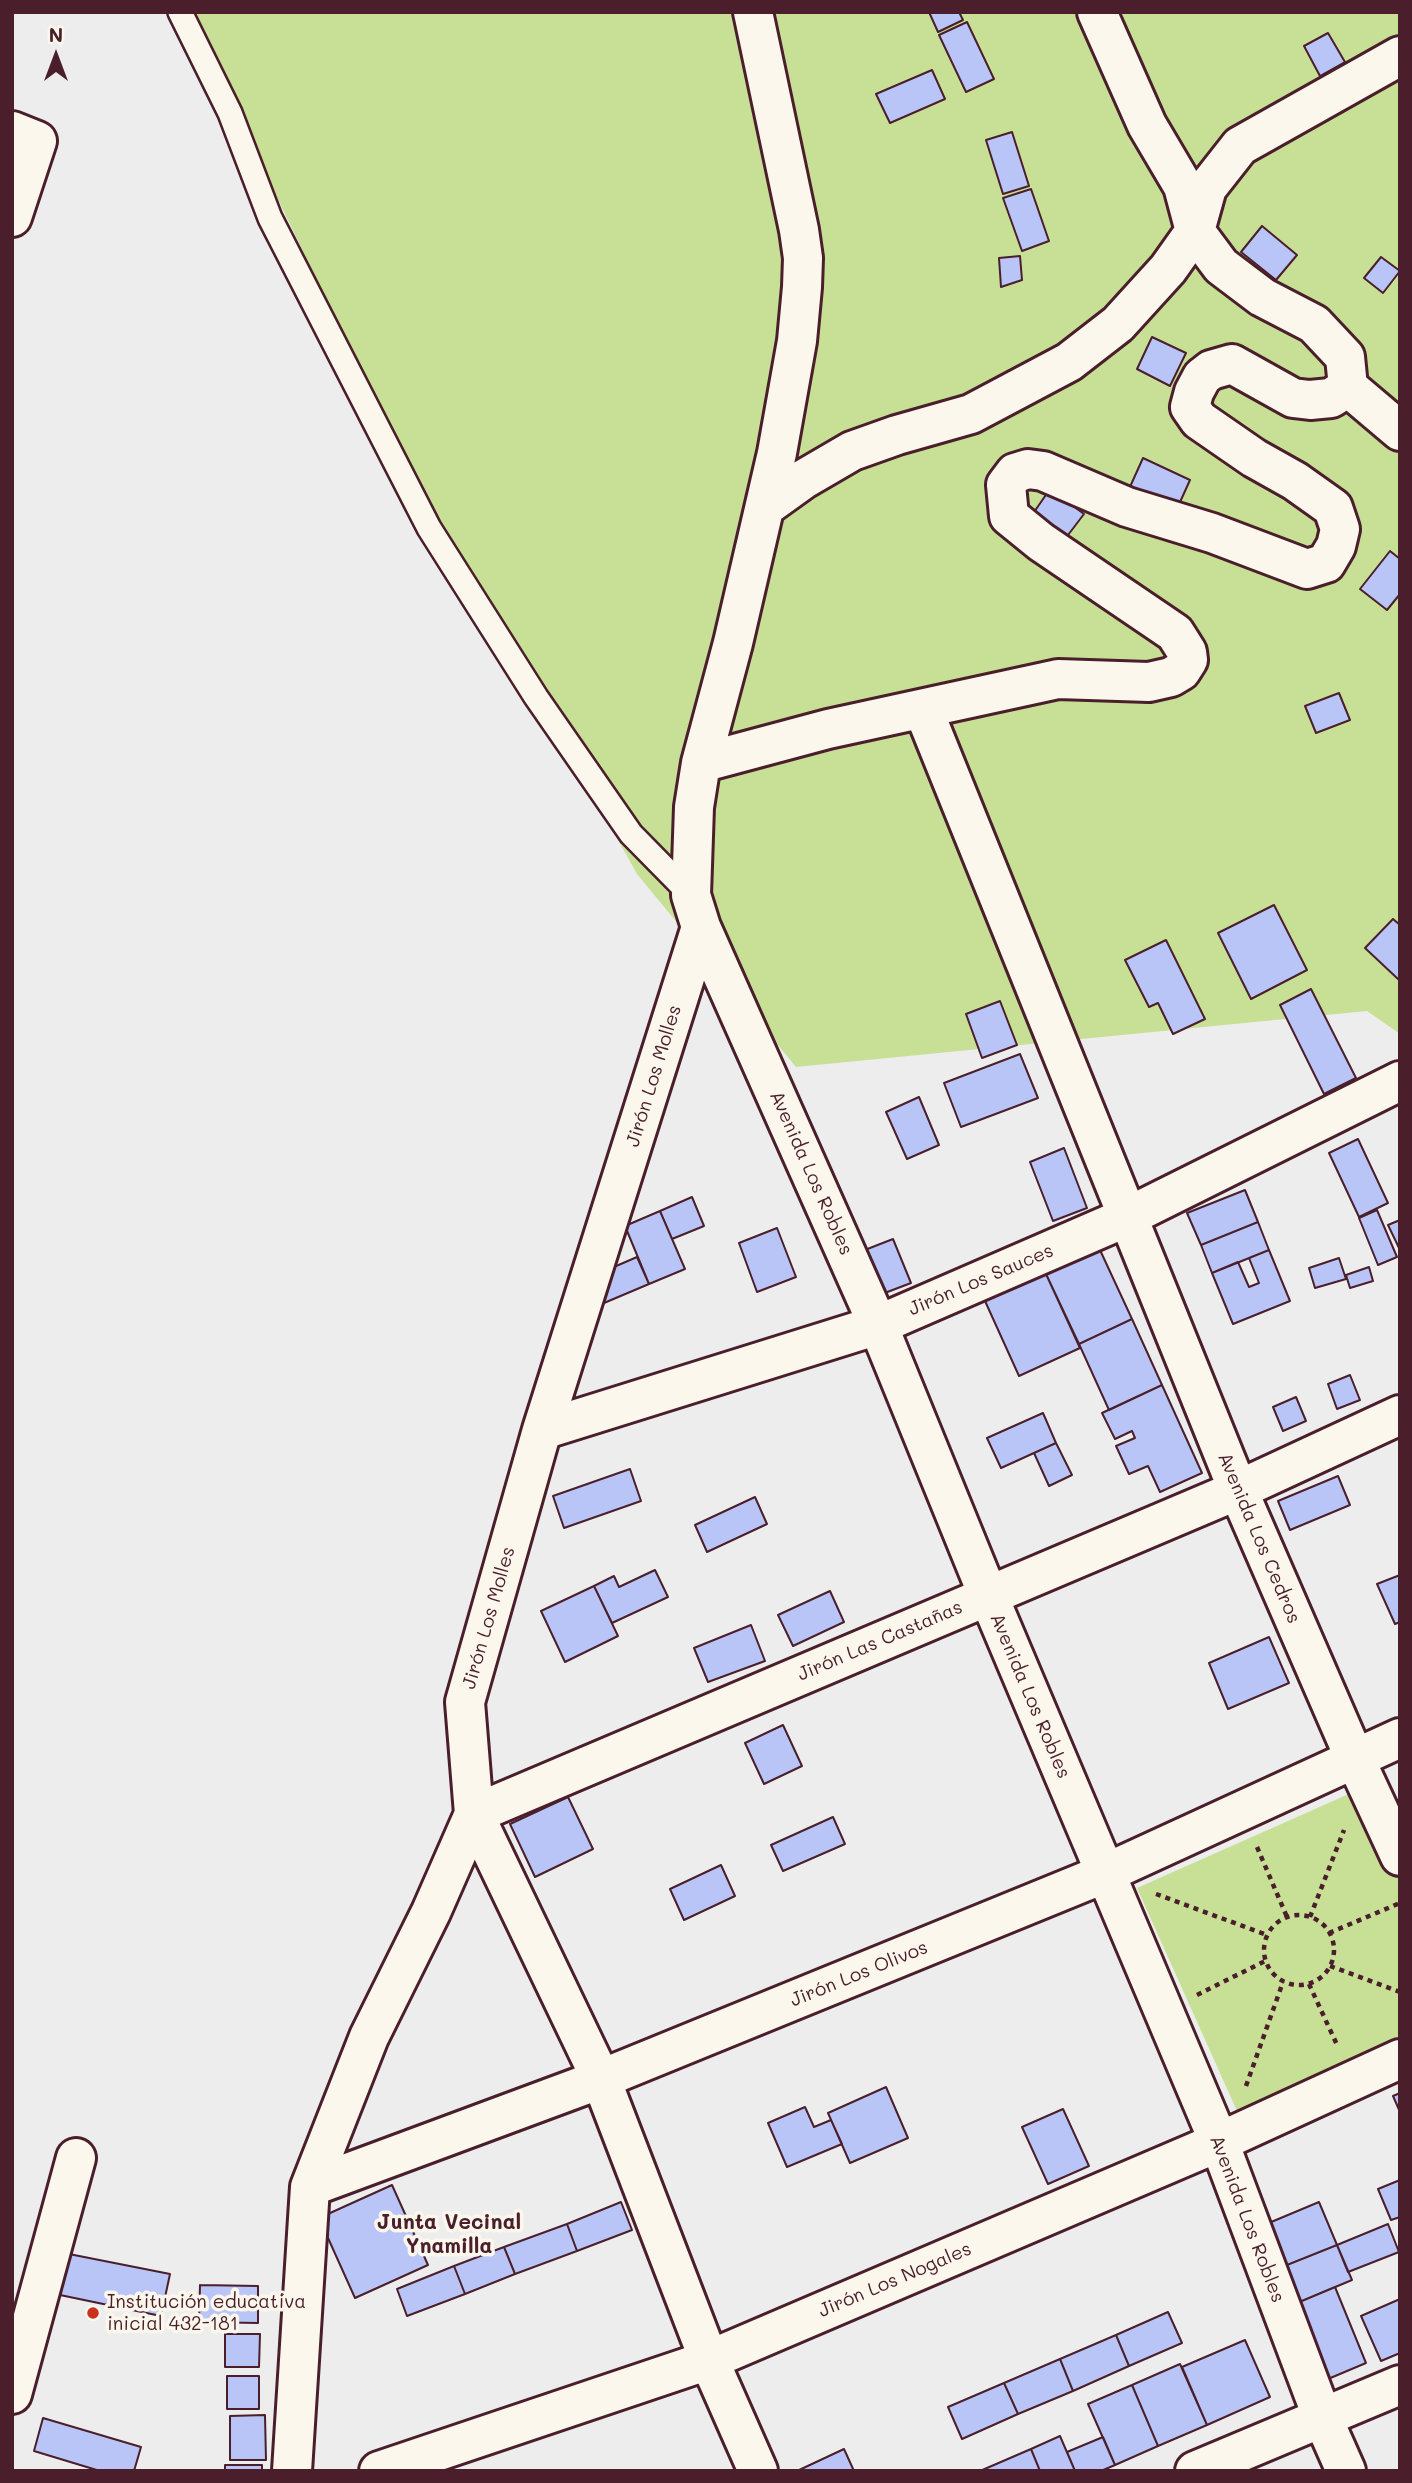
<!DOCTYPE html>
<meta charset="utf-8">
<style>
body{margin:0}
#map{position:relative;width:1412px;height:2483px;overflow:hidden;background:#eeedee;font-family:Mali,sans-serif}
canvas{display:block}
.frame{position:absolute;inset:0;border:14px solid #4a1f2b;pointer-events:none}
.north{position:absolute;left:21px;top:21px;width:70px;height:70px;-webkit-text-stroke:5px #fbf7ec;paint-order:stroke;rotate:0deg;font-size:19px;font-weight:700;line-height:28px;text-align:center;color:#4a1f2b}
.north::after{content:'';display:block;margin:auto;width:24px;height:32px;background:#4a1f2b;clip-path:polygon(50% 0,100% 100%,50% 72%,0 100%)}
</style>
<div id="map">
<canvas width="1412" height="2483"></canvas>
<div class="frame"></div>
<div class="north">N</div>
</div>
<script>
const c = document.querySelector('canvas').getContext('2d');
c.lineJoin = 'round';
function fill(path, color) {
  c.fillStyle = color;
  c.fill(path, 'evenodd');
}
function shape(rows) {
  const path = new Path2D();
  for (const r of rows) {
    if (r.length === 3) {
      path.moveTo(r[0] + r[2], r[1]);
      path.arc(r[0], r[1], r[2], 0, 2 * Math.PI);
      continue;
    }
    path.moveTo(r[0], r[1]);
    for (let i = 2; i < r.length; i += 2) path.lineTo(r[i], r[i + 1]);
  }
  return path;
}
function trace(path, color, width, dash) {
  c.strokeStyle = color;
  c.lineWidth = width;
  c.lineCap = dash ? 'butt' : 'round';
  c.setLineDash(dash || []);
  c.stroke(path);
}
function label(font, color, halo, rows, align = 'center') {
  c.font = font + ' Mali,sans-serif';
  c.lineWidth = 7;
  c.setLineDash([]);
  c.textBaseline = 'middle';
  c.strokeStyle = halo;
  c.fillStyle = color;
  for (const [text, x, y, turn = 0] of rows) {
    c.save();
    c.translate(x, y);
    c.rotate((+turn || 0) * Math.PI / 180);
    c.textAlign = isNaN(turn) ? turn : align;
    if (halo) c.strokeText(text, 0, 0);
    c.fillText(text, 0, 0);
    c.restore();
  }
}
fill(shape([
 [188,12,1400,12,1400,1034,1367,1011,796,1067,637,874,383,418],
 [1360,1789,1400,1877,1400,2039,1237,2111,1137,1888]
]), '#c8e096');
const building = shape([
 [929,12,959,12,963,20,938,32,929,12],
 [967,22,994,79,966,92,939,35,967,22],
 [1328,33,1345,62,1320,76,1304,46,1328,33],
 [932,70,945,99,890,123,876,94,932,70],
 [1012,132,1029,186,1003,194,986,140,1012,132],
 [1031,189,1049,241,1022,251,1003,198,1031,189],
 [1262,226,1297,255,1276,280,1241,252,1262,226],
 [1020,256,1022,280,1001,287,999,258,1020,256],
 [1381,257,1400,271,1383,293,1364,278,1381,257],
 [1152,337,1186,353,1170,386,1137,369,1152,337],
 [1143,458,1190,480,1176,511,1129,489,1143,458],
 [1050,489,1084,514,1065,539,1032,515,1050,489],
 [1390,551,1400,559,1400,594,1387,610,1360,589,1390,551],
 [1339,693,1350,720,1316,733,1305,706,1339,693],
 [1274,905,1307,970,1251,999,1218,933,1274,905],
 [1393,919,1400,925,1400,977,1398,979,1365,948,1393,919],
 [1166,940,1205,1019,1173,1034,1158,1003,1149,1007,1125,960,1166,940],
 [1311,989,1356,1078,1324,1094,1280,1005,1311,989],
 [1000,1001,1017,1045,982,1058,966,1014,1000,1001],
 [1020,1054,1038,1098,961,1127,944,1083,1020,1054],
 [919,1097,939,1145,907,1159,886,1112,919,1097],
 [1358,1139,1388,1203,1359,1217,1329,1153,1358,1139],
 [1064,1148,1087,1208,1053,1221,1030,1162,1064,1148],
 [1245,1190,1258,1222,1201,1245,1187,1213,1245,1190],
 [692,1197,704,1226,672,1239,660,1211,692,1197],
 [1377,1210,1397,1257,1378,1265,1359,1218,1377,1210],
 [660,1211,685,1269,649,1284,625,1226,660,1211],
 [1400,1220,1400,1250,1388,1225,1400,1220],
 [1258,1222,1269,1250,1212,1273,1201,1245,1258,1222],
 [777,1228,796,1277,757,1292,739,1243,777,1228],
 [893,1239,911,1283,869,1299,852,1255,893,1239],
 [1100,1250,1132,1319,1079,1344,1046,1274,1100,1250],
 [1269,1250,1290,1301,1233,1324,1212,1273,1238,1262,1249,1287,1259,1283,1249,1258,1269,1250],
 [637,1257,649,1284,604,1303,593,1276,637,1257],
 [1339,1258,1346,1279,1315,1288,1309,1268,1339,1258],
 [1369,1267,1373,1281,1350,1288,1346,1275,1369,1267],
 [1046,1274,1080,1348,1019,1376,985,1301,1046,1274],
 [1132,1319,1162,1385,1109,1410,1079,1344,1132,1319],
 [1350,1375,1360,1400,1337,1409,1328,1384,1350,1375],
 [1162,1385,1202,1473,1160,1492,1148,1466,1129,1474,1116,1446,1135,1438,1132,1431,1115,1439,1102,1413,1162,1385],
 [1296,1397,1306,1421,1283,1431,1273,1407,1296,1397],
 [1043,1413,1056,1443,1001,1468,987,1438,1043,1413],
 [1056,1443,1072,1475,1049,1486,1034,1453,1056,1443],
 [630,1469,641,1501,564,1528,553,1496,630,1469],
 [1338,1476,1350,1505,1290,1530,1278,1501,1338,1476],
 [755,1497,767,1524,707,1552,695,1525,755,1497],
 [655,1570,668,1597,612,1623,594,1586,614,1576,619,1587,655,1570],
 [1400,1575,1400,1622,1395,1624,1377,1584,1400,1575],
 [594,1586,618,1636,565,1662,541,1611,594,1586],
 [830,1591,844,1622,793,1646,778,1615,830,1591],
 [751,1625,765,1661,708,1682,694,1648,751,1625],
 [1269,1637,1289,1683,1228,1709,1209,1663,1269,1637],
 [783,1725,802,1766,764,1784,745,1743,783,1725],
 [568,1797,593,1849,535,1877,510,1824,568,1797],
 [833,1817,845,1844,783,1871,771,1845,833,1817],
 [721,1865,735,1896,684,1920,670,1889,721,1865],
 [886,2087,908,2138,850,2163,828,2113,886,2087],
 [1400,2093,1400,2112,1393,2096,1400,2093],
 [805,2107,814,2127,831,2120,842,2144,787,2167,768,2123,805,2107],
 [1063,2109,1089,2166,1048,2184,1022,2127,1063,2109],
 [1400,2180,1400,2217,1391,2220,1378,2189,1400,2180],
 [392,2185,428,2265,355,2298,319,2218,392,2185],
 [621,2202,632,2230,577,2251,567,2224,621,2202],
 [1319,2202,1337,2245,1282,2267,1264,2225,1319,2202],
 [567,2224,577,2251,515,2274,504,2247,567,2224],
 [1388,2224,1399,2252,1348,2272,1337,2245,1388,2224],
 [1337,2245,1352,2280,1297,2303,1282,2267,1337,2245],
 [504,2247,515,2274,465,2294,454,2266,504,2247],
 [69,2254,170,2274,161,2316,60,2295,69,2254],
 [454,2266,465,2294,407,2316,397,2289,454,2266],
 [200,2285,258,2286,258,2323,199,2322,200,2285],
 [1335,2287,1366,2363,1328,2379,1297,2303,1335,2287],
 [1400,2299,1400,2353,1381,2361,1361,2316,1400,2299],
 [1168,2312,1182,2343,1129,2366,1116,2335,1168,2312],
 [225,2334,260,2334,259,2367,225,2367,225,2334],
 [1116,2335,1129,2366,1073,2391,1060,2359,1116,2335],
 [1245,2340,1270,2397,1207,2425,1182,2367,1245,2340],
 [1060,2359,1073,2391,1018,2414,1004,2383,1060,2359],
 [1180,2364,1207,2425,1158,2446,1132,2385,1180,2364],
 [227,2376,259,2376,259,2409,227,2409,227,2376],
 [1004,2383,1018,2414,962,2439,948,2407,1004,2383],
 [1132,2385,1158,2446,1115,2465,1088,2404,1132,2385],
 [265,2415,266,2460,230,2460,230,2416,265,2415],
 [43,2418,141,2447,134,2471,100,2471,34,2451,43,2418],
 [1060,2436,1075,2471,1040,2471,1031,2449,1060,2436],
 [1103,2437,1115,2465,1101,2471,1075,2471,1067,2452,1103,2437],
 [844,2449,854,2471,797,2471,844,2449],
 [1031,2449,1040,2471,980,2471,1031,2449],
 [225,2465,262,2465,262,2471,225,2471,225,2465]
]);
fill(building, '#b8c5f6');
trace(building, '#4a1f2b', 2);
const lane = shape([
 [180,12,230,113,270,218,429,528,536,697,631,834,691,895]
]);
const street = shape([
 [753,12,799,230,803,258,802,287,797,341,777,453,733,643,701,763,694,807,691,895,701,927,878,1325,988,1595,1219,2142,1323,2419,1346,2471],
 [12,131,37,141,12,217],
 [1348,387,1400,431],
 [765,507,804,479,852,451,897,435,971,414,1069,362,1118,324,1168,269,1195,231,1207,188,1240,146,1400,56],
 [923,709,1238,1490,1355,1759,1400,1856],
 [701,763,828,729,1058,679,1149,682,1171,677,1181,671,1188,660,1187,652,1175,633,1041,542,1009,516,1006,485,1015,473,1028,469,1043,471,1127,507,1212,533,1307,569,1326,563,1336,546,1340,529,1333,508,1295,481,1254,458,1199,420,1190,407,1194,392,1202,377,1211,370,1232,364,1293,398,1310,400,1331,398,1348,387,1345,357,1314,324,1262,297,1221,266,1195,231,1183,186,1147,125,1097,12],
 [542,1430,878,1325,1127,1217,1400,1081],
 [310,2187,601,2079,1106,1873,1400,1738],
 [12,2394,76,2158],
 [292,2471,310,2187,369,2037,431,1912,474,1814,465,1702,542,1430,701,927],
 [379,2471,709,2360,1219,2142,1400,2059],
 [758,2471,709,2360,601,2079,474,1814,1238,1490,1400,1415],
 [1195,2471,1400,2385]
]);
trace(lane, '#4a1f2b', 28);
trace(street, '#4a1f2b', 44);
trace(shape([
 [1257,1847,1287,1917],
 [1156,1894,1267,1935],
 [1299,1950,35],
 [1310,1917,1344,1830],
 [1329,1933,1400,1903],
 [1330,1966,1400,1992],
 [1309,1984,1338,2047],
 [1197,1995,1265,1961],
 [1246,2086,1283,1982]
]), '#4a1f2b', 4.5, [5, 5]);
trace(lane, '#fbf7ec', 23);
trace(street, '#fbf7ec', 38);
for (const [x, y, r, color] of [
 [93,2313,7,"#c8321e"]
]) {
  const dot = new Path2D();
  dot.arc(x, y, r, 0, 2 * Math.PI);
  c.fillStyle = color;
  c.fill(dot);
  trace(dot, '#fbf7ec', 2.5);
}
label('19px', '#4a1f2b', '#fbf7ec', [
 ["Jirón Los Molles",654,1076,-73],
 ["Avenida Los Robles",811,1173,66],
 ["Jirón Los Sauces",981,1280,-23],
 ["Avenida Los Cedros",1259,1538,67],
 ["Jirón Los Molles",489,1618,-74],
 ["Jirón Las Castañas",880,1641,-23],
 ["Avenida Los Robles",1030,1696,67],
 ["Jirón Los Olivos",859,1974,-22],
 ["Avenida Los Robles",1247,2219,69],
 ["Jirón Los Nogales",895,2280,-23]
]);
label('19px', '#4a1f2b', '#fbf7ec', [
 ["Institución educativa",107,2302],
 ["inicial 432-181",107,2324]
], 'left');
label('bold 21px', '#4a1f2b', '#fbf7ec', [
 ["Junta Vecinal",449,2223],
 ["Ynamilla",449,2247]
]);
</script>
